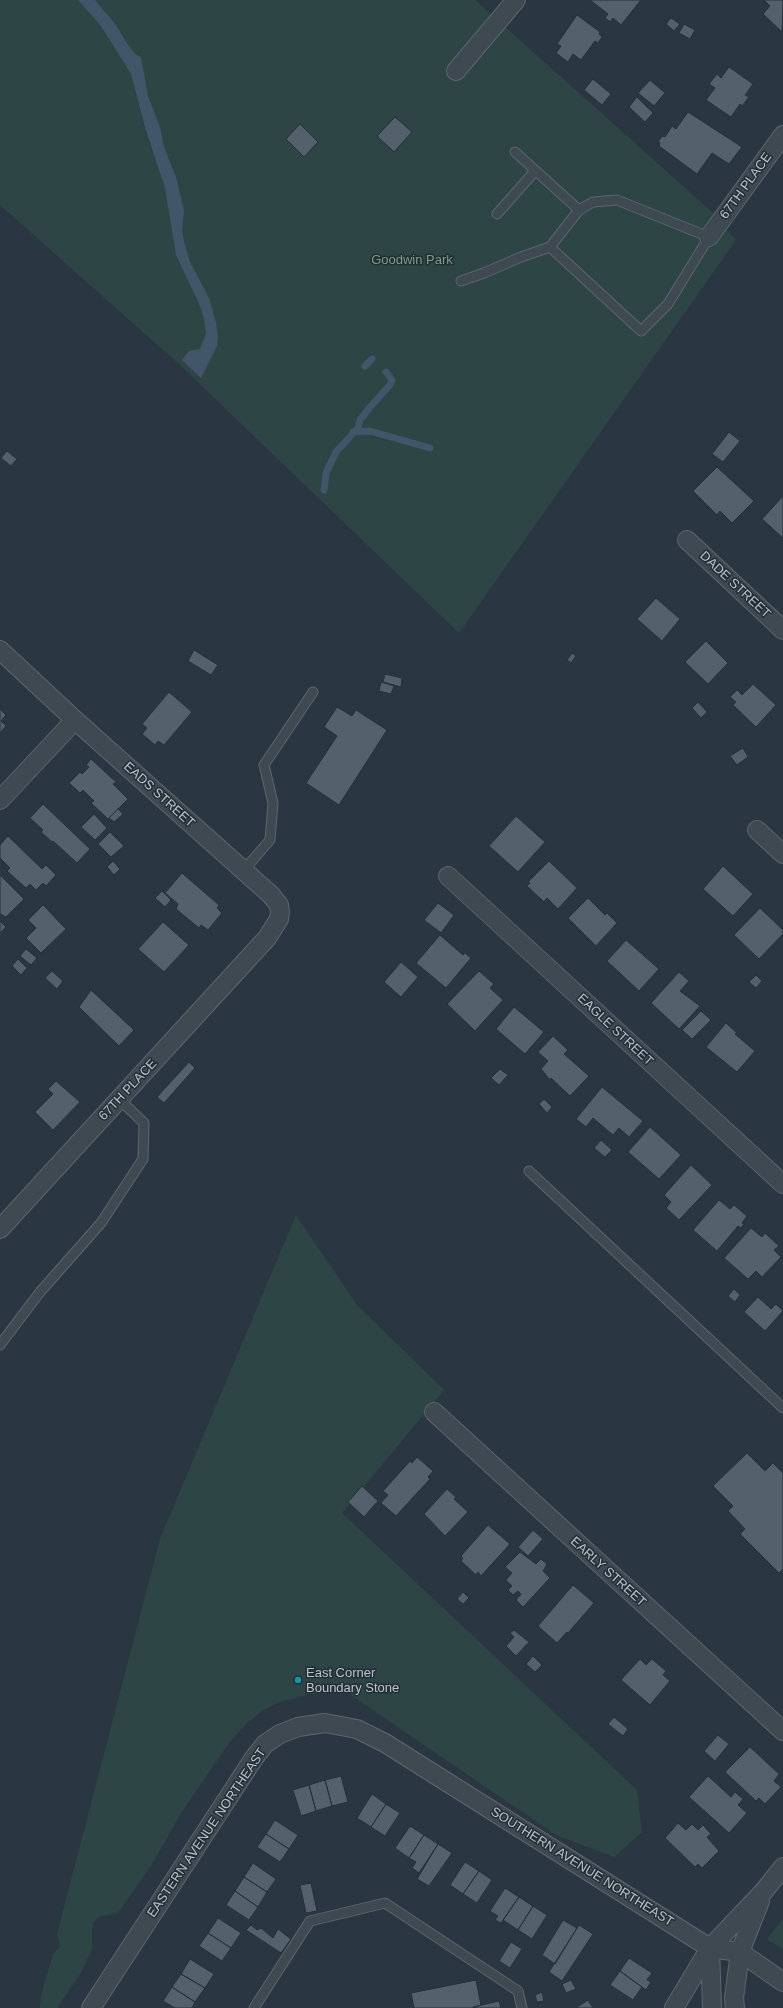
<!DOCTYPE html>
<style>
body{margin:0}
canvas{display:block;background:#2a3742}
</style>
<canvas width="783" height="2008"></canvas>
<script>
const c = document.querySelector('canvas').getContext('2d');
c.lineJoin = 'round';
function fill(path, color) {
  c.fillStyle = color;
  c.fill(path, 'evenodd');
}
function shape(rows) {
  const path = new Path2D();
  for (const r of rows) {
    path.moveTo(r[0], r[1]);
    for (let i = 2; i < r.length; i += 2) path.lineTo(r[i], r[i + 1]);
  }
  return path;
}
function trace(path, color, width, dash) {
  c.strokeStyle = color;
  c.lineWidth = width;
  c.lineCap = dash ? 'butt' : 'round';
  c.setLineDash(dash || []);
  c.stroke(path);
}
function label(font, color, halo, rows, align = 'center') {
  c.font = font + ' Arial,sans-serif';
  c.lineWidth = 3;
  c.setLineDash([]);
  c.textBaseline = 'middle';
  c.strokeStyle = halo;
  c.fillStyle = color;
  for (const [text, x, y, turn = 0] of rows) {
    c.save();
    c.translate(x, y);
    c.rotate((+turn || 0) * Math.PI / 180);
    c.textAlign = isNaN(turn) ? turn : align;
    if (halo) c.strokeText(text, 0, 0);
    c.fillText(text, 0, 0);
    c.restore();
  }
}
fill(shape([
 [0,0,475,0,712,212,736,240,459,633,182,367,0,205],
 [296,1215,357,1305,444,1390,342,1513,637,1790,642,1832,614,1857,556,1835,348,1693,330,1692,311,1694,279,1702,262,1711,247,1723,229,1743,181,1813,151,1866,118,1913,99,1917,94,1922,92,1929,92,1949,82,1971,57,2008,40,2008,41,1996,53,1954,60,1947,57,1934,160,1539],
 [783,1919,783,1949,767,1939]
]), '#2d4544');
fill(shape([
 [78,0,95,0,116,25,128,45,135,54,141,57,148,96,160,127,164,147,176,177,184,211,182,231,185,245,190,262,209,298,216,322,218,338,217,346,201,378,182,360,189,351,200,349,206,334,204,318,200,306,176,255,165,188,145,127,131,74,101,26]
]), '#415669');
trace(shape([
 [365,366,372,359],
 [353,432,370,431,430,448],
 [324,490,326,473,336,452,358,428,360,420,370,407,390,385,392,380,386,372]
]), '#415669', 7);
const building = shape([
 [590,0,641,0,621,25,613,18,610,22,605,18,608,14,590,0],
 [764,0,783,0,782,32,763,14,770,6,764,0],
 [577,15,600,32,599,34,602,37,598,43,595,41,581,60,573,54,568,62,556,53,561,46,557,44,577,15],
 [671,18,680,24,674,31,666,24,671,18],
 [684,24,695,30,690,39,679,33,684,24],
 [729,67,753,84,745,95,749,97,742,106,740,104,731,117,706,100,715,88,709,84,717,74,721,78,729,67],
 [593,79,611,94,602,105,584,90,593,79],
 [650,80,665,93,654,106,638,93,650,80],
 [637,97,653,113,645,122,629,107,637,97],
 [688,112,742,147,729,164,712,153,697,174,659,146,660,143,658,142,662,136,665,137,672,126,676,129,688,112],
 [395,117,412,132,394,152,377,136,395,117],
 [300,124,318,142,304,157,286,139,300,124],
 [729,432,740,441,723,462,712,454,729,432],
 [7,451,17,459,11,466,1,458,7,451],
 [717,467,754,501,732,523,720,511,717,515,693,491,717,467],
 [783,496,783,538,762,519,783,496],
 [656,598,680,619,662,641,637,619,656,598],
 [706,641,728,663,708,684,685,662,706,641],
 [194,650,218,665,211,675,188,661,194,650],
 [572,653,576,656,571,663,567,660,572,653],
 [385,674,402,678,401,687,383,682,385,674],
 [381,682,394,686,391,694,379,691,381,682],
 [753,684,776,705,756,727,733,705,736,702,730,697,737,690,742,695,753,684],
 [169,692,192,712,164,745,158,741,155,745,142,734,147,728,142,724,169,692],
 [698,702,707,712,701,718,692,708,698,702],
 [337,707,352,716,356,710,387,730,339,805,306,783,337,736,324,727,337,707],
 [0,709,6,715,1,721,6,726,0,733,0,709],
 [743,748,748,757,737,765,730,756,743,748],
 [91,759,116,782,113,784,128,799,108,819,91,803,94,801,83,790,80,793,69,783,80,772,82,774,89,767,86,765,91,759],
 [43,804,90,849,77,863,53,841,52,842,41,832,43,830,30,818,43,804],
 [118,809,123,814,114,822,109,818,118,809],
 [94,814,107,828,95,840,81,827,94,814],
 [516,816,545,842,518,872,489,846,516,816],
 [110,832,124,846,111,857,98,844,110,832],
 [8,836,42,869,46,865,56,875,46,886,43,883,36,890,30,884,26,888,7,871,10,868,0,858,0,845,8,836],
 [113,861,120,869,114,875,107,867,113,861],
 [549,861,577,888,558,909,547,898,544,902,527,886,530,883,528,882,549,861],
 [723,866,753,894,733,916,703,889,723,866],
 [182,873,219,905,217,908,222,913,208,930,201,925,199,928,176,909,178,904,165,893,182,873],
 [0,875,24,899,6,917,0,914,0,875],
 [162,891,171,900,165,907,155,898,162,891],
 [588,898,605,915,607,913,617,923,596,946,568,918,588,898],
 [438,903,454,915,441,933,424,920,438,903],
 [43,905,66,929,41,953,26,938,36,928,28,920,43,905],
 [760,908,783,930,783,934,759,959,734,935,760,908],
 [0,921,6,927,0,933,0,921],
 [163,922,189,945,164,972,138,949,163,922],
 [440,935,463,955,465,953,471,958,446,988,416,963,440,935],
 [626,940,659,969,639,991,607,961,626,940],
 [26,949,37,958,31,965,20,956,26,949],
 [18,959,27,968,21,975,12,966,18,959],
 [401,962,418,977,401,997,384,982,401,962],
 [52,971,63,981,57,989,45,978,52,971],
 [479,971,494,984,490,988,503,1000,475,1031,447,1004,479,971],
 [679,972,689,981,680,991,700,1006,679,1029,651,1003,679,972],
 [756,975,762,981,756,988,749,982,756,975],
 [91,990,134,1030,119,1046,79,1007,91,990],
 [514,1007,544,1032,525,1054,496,1029,514,1007],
 [701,1011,711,1020,692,1039,682,1030,701,1011],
 [726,1023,737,1033,735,1034,755,1051,737,1072,706,1047,726,1023],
 [553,1036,568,1050,564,1054,589,1076,570,1096,551,1078,550,1080,541,1069,548,1061,538,1052,553,1036],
 [189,1062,195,1068,164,1103,157,1097,189,1062],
 [500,1069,508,1075,499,1085,491,1078,500,1069],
 [56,1081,80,1102,53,1130,35,1112,53,1094,48,1089,56,1081],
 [602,1087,643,1121,629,1137,619,1128,613,1135,593,1118,586,1127,576,1119,602,1087],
 [544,1099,552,1107,547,1113,539,1104,544,1099],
 [650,1127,681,1155,659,1179,628,1152,650,1127],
 [601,1140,612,1150,605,1157,594,1148,601,1140],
 [691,1165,712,1185,679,1220,666,1208,671,1202,664,1195,691,1165],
 [719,1200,730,1209,734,1205,747,1216,742,1223,744,1224,741,1228,738,1226,717,1251,693,1230,719,1200],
 [751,1228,762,1237,765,1233,779,1246,774,1250,781,1257,762,1277,756,1271,748,1279,724,1258,751,1228],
 [734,1289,740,1295,735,1302,728,1296,734,1289],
 [758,1297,771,1309,776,1304,783,1311,765,1331,744,1312,758,1297],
 [747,1453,765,1471,773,1463,783,1473,783,1569,779,1573,740,1534,745,1529,728,1511,733,1506,713,1486,747,1453],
 [417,1457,433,1471,428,1477,430,1479,396,1516,381,1503,388,1495,383,1491,410,1461,412,1463,417,1457],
 [362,1486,378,1501,364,1517,348,1502,362,1486],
 [447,1489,456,1497,454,1499,468,1512,445,1536,424,1514,447,1489],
 [488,1525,510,1544,481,1576,478,1572,476,1575,461,1561,463,1558,461,1556,488,1525],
 [533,1530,543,1539,528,1556,518,1547,533,1530],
 [520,1552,536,1564,541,1559,547,1564,543,1571,550,1578,523,1607,516,1600,521,1594,518,1591,513,1595,508,1590,512,1586,506,1580,512,1573,505,1567,520,1552],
 [573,1585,594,1603,568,1633,567,1632,557,1643,538,1626,573,1585],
 [463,1592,469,1598,463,1604,457,1599,463,1592],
 [514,1630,529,1642,516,1656,506,1646,514,1637,510,1633,514,1630],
 [533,1656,542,1665,535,1672,526,1664,533,1656],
 [640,1659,646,1665,652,1659,666,1671,663,1675,670,1681,650,1705,621,1680,640,1659],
 [614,1717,628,1729,623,1736,608,1724,614,1717],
 [718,1735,729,1744,715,1761,704,1751,718,1735],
 [750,1747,779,1774,774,1781,781,1787,765,1804,759,1798,756,1801,725,1772,750,1747],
 [341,1776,348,1802,332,1806,325,1780,341,1776],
 [708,1776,731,1797,735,1792,743,1799,738,1805,747,1813,729,1833,689,1797,708,1776],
 [325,1780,332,1806,316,1811,309,1785,325,1780],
 [309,1785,316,1811,301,1816,293,1790,309,1785],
 [372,1794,386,1804,371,1827,357,1818,372,1794],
 [386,1804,400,1813,385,1836,371,1827,386,1804],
 [275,1820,298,1835,289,1849,266,1834,275,1820],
 [678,1823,686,1830,692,1824,698,1830,703,1825,711,1834,707,1837,719,1851,702,1868,698,1864,695,1867,665,1838,678,1823],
 [410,1826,424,1835,409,1858,395,1848,410,1826],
 [266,1834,289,1849,280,1862,257,1847,266,1834],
 [424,1835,438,1844,419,1873,412,1868,416,1862,409,1858,424,1835],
 [438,1844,452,1853,429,1886,417,1879,438,1844],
 [465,1862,479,1871,463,1894,450,1885,465,1862],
 [253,1863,276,1879,267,1892,244,1877,253,1863],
 [479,1871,492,1880,477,1903,463,1894,479,1871],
 [244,1877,267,1892,258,1907,235,1891,244,1877],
 [311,1883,317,1911,306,1913,300,1885,311,1883],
 [505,1888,519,1897,501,1923,495,1920,498,1916,490,1911,505,1888],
 [235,1891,258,1907,249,1920,226,1905,235,1891],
 [519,1897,533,1906,518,1930,503,1920,519,1897],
 [533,1906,547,1915,532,1939,518,1930,533,1906],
 [218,1918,241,1933,231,1948,208,1933,218,1918],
 [563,1920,577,1928,555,1964,542,1955,563,1920],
 [251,1925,257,1930,261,1928,273,1938,278,1929,291,1939,281,1953,246,1930,251,1925],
 [579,1925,593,1934,562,1981,549,1972,579,1925],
 [208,1933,231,1948,222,1961,199,1946,208,1933],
 [511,1942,522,1949,510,1968,499,1961,511,1942],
 [629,1958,652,1973,647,1980,651,1982,646,1990,620,1971,629,1958],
 [190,1959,214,1974,205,1988,181,1974,190,1959],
 [620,1971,642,1987,633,2000,610,1985,620,1971],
 [181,1974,205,1988,195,2002,172,1987,181,1974],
 [476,1980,481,2005,473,2008,414,2008,411,1993,476,1980],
 [571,1980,576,1989,566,1993,562,1984,571,1980],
 [172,1987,195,2002,192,2008,175,2008,163,2001,172,1987],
 [542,1992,544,2001,537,2002,535,1995,542,1992],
 [588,2000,593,2008,576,2008,588,2000],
 [499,2001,501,2008,473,2008,473,2007,499,2001]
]);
fill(building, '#54616d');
trace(building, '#253039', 1);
const service = shape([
 [515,152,579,210,593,202,617,200,709,237,668,304,641,331,550,247,579,210],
 [497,214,535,171],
 [461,281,484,273,521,257,550,247],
 [244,870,270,840,273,803,264,765,313,692],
 [529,1171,783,1408],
 [0,1345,40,1292,101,1223,143,1159,144,1123,119,1099],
 [254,2008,310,1921,385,1903,518,1991,522,2008]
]);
const minor = shape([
 [456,71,516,0],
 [709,237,783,135],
 [687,540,783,630],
 [0,650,75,720,271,895,279,905,280,912,279,919,267,938,0,1229],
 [0,800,75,720],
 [757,830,783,854],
 [448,876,783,1184],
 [434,1412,783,1731],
 [710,1948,712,2008],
 [91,2008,254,1758,265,1744,280,1734,298,1727,325,1723,357,1729,385,1743,710,1948,740,1952,783,1982],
 [674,2008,710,1948,764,1891,783,1867],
 [735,2008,734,1998,740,1952,760,1901]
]);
trace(service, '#5c666f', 11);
trace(minor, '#5c666f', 20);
trace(service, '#3e4952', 9);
trace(minor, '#3e4952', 18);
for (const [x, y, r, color] of [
 [298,1680,4,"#0f9aa8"]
]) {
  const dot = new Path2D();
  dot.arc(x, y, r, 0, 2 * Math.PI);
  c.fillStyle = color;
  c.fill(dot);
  trace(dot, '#232e37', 1.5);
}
label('13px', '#bbc3cc', '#232e37', [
 ["67TH PLACE",746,186,-54],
 ["DADE STREET",735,585,43],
 ["EADS STREET",159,795,42],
 ["EAGLE STREET",615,1030,43],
 ["67TH PLACE",128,1090,-47],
 ["EARLY STREET",608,1572,42],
 ["EASTERN AVENUE NORTHEAST",207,1833,-56],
 ["SOUTHERN AVENUE NORTHEAST",582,1867,32]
]);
label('13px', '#7c9f80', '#232e37', [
 ["Goodwin Park",412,260]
]);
label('13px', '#bbc3cc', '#232e37', [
 ["East Corner",306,1673],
 ["Boundary Stone",306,1688]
], 'left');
</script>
